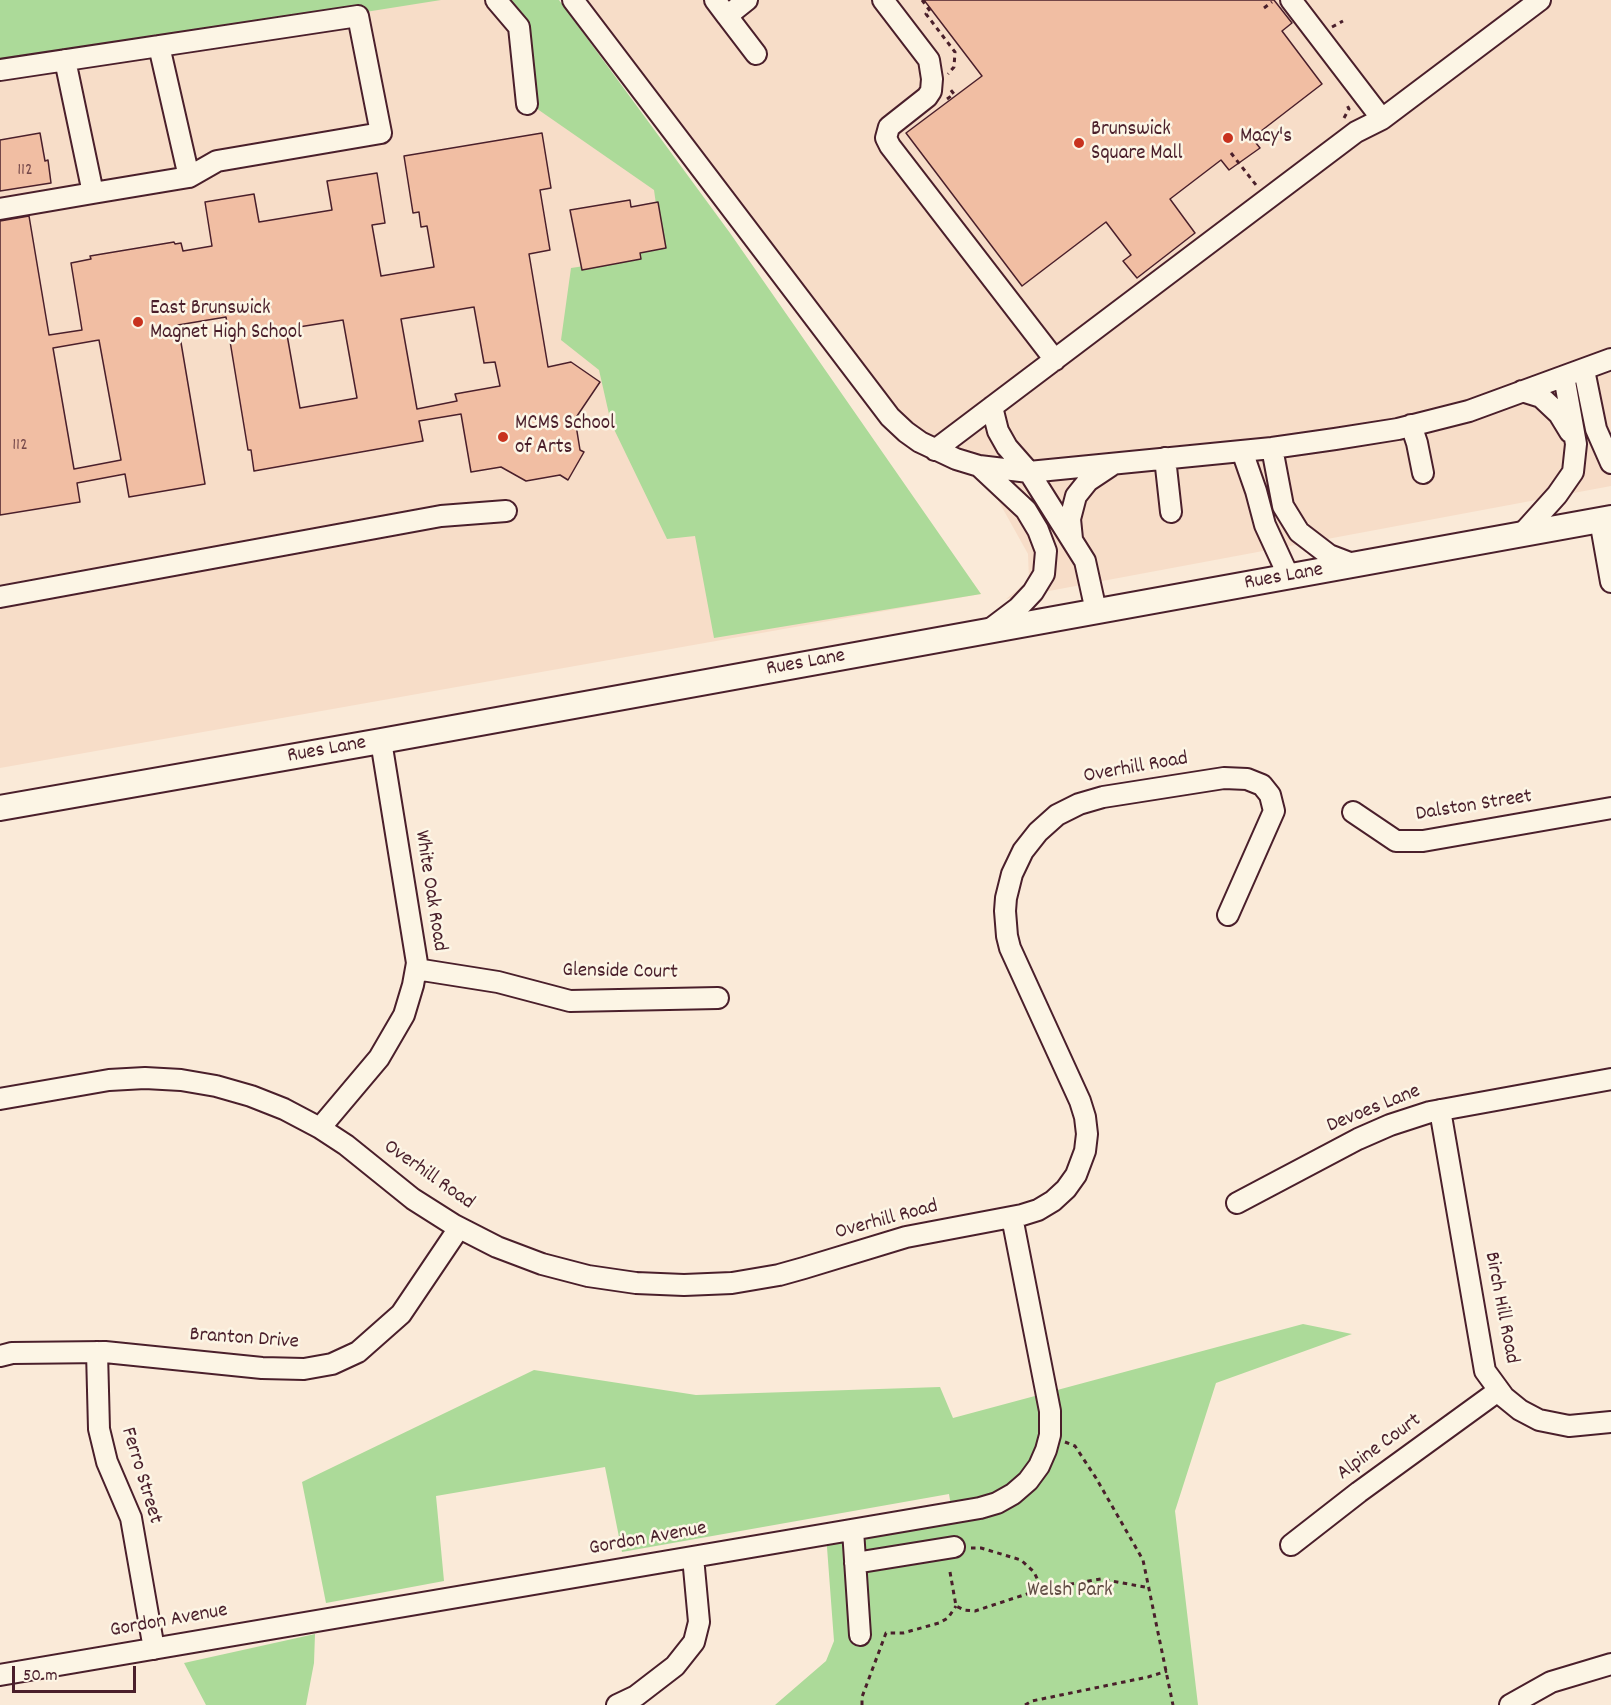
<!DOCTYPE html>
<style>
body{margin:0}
#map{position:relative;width:1611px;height:1705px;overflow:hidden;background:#faead8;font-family:Dekko,sans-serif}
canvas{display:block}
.scale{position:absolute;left:12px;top:1666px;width:124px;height:27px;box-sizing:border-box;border:3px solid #4a1f2b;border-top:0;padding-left:8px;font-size:18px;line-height:21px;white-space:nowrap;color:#4a1f2b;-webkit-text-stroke:4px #fcf5e5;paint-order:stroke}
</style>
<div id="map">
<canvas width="1611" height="1705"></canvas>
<div class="scale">50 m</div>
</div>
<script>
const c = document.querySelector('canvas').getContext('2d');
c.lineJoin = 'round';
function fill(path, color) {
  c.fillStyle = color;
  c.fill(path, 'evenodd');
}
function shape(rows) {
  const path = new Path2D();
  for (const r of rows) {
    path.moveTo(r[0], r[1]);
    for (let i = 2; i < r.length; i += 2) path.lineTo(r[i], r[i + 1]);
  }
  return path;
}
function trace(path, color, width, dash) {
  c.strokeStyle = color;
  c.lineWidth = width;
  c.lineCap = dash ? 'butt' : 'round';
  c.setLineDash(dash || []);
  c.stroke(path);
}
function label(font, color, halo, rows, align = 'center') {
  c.font = font + ' Dekko,sans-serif';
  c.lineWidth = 5;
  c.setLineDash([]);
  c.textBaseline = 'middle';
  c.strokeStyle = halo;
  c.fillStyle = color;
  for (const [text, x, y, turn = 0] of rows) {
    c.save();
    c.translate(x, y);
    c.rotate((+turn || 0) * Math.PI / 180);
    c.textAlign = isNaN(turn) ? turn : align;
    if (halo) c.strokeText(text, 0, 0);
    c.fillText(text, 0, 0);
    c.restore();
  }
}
fill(shape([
 [0,0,545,0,981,594,0,768],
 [573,0,1611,0,1611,486,1006,599,1029,581,1028,554,979,466,920,442]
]), '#f7ddc8');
fill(shape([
 [0,0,441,0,0,70],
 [496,0,559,0,730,233,981,594,714,638,695,536,667,539,611,423,599,370,561,340,571,268,639,258,639,252,662,247,654,190,533,106,519,27],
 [1303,1324,1352,1334,1216,1383,1175,1511,1198,1705,775,1705,826,1661,834,1641,826,1534,952,1512,949,1494,622,1552,605,1467,436,1496,444,1581,326,1603,302,1482,534,1370,696,1395,940,1387,953,1418],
 [315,1634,314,1663,306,1705,206,1705,184,1663]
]), '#acda99');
const building = shape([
 [924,0,1274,0,1292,23,1282,31,1322,84,1252,138,1260,148,1229,170,1221,160,1170,199,1195,233,1137,278,1123,261,1131,255,1106,222,1022,286,906,133,982,76,924,0],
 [40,133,45,161,48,160,51,183,0,191,0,140,40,133],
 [542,133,551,188,540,190,550,250,529,254,548,367,571,362,600,382,575,419,580,450,584,452,568,480,560,475,526,481,501,467,471,472,461,414,419,421,423,441,254,471,251,450,248,450,226,317,178,325,205,484,129,497,125,474,77,483,80,502,0,515,0,221,29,216,49,335,82,330,71,263,91,259,90,256,174,242,175,244,181,243,183,251,212,246,205,202,254,194,259,222,332,210,327,181,377,173,385,223,372,225,381,276,434,267,427,226,421,227,419,212,413,213,404,156,542,133],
 [474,307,484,363,495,362,500,386,455,394,457,401,417,409,401,319,474,307],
 [343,320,357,398,300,408,286,329,343,320],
 [99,340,121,460,74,469,53,348,99,340],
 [630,200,631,207,658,202,666,248,640,253,641,259,582,270,570,210,630,200]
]);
fill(building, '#f1bea3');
trace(building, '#4a1f2b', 1.5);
const minor = shape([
 [496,0,519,27,527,104],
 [573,0,890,417,906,432,920,442,956,459,979,466,1029,472,1272,448,1335,439,1398,429,1469,411,1611,359],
 [715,0,727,16,747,0],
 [883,0,929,60,932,79,931,91,927,97,889,127,886,138,890,146,1055,360],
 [1291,0,1382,119],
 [727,16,756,54],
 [65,60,93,193,189,177,159,46],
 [0,70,358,16,381,133,217,161,189,177],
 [0,209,93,193],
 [1584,370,1596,429,1611,463],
 [1522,391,1541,397,1559,414,1570,432],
 [992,407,998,431,1007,447,1029,472,1085,561,1096,611],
 [1411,425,1417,443,1423,473],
 [1272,448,1283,506,1299,532,1329,555,1355,565],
 [935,450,1356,132,1382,119,1540,0],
 [1242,451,1256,491,1265,525,1289,577],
 [1165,458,1171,512],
 [979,466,1026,510,1038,530,1046,551,1044,574,1033,592,1018,608,989,630],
 [1600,520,1611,582],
 [1521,535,1557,495,1573,472,1576,444,1564,376],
 [1072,539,1070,519,1076,496,1088,481,1112,465],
 [0,597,441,516,506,511],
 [1353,812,1396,841,1423,841,1611,808],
 [416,969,498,982,570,1001,718,998],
 [0,1099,109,1080,145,1078,181,1080,216,1086,251,1096,284,1109,320,1128,346,1145,413,1199,454,1225,497,1247,542,1264,588,1276,636,1283,684,1285,732,1283,779,1275,804,1268,906,1237,1022,1215,1038,1210,1053,1201,1066,1189,1076,1175,1085,1151,1087,1134,1085,1117,1080,1101,1010,948,1007,936,1005,911,1006,898,1012,874,1023,851,1038,832,1057,815,1079,804,1103,797,1224,778,1247,779,1262,785,1270,795,1274,811,1228,915],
 [1440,1110,1485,1371,1504,1397,1520,1410,1539,1420,1569,1426,1611,1422],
 [320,1128,379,1058,404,1015,413,985,417,963,381,741],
 [1237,1203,1358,1139,1390,1125,1430,1112,1611,1079],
 [97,1352,99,1429,107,1462,131,1518,154,1649],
 [0,1356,12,1353,105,1352,262,1368,304,1369,332,1364,358,1352,401,1314,459,1228],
 [853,1530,860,1635],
 [1291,1545,1359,1492,1498,1391],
 [855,1563,954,1547],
 [0,1675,980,1508,997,1503,1013,1494,1028,1481,1039,1466,1046,1450,1050,1435,1050,1411,1012,1217],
 [617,1705,636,1696,675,1666,694,1642,699,1622,693,1557],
 [1510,1705,1551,1682,1611,1664]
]);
const major = shape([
 [0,808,381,741,1611,518]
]);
trace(minor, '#4a1f2b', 24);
trace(major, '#4a1f2b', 28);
trace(shape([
 [922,0,930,11,926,14,955,52,954,67,948,74],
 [1264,8,1272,2],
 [1332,27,1343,21],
 [947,99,954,94,950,89],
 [1344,118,1349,109,1347,105],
 [1231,153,1256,185],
 [1065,1442,1075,1446,1096,1478,1143,1560,1173,1705],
 [971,1548,981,1548,1021,1560,1034,1572,1042,1589],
 [950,1572,956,1606,964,1610,975,1611,1042,1589,1101,1579,1150,1588],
 [862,1705,862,1697,886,1633,903,1633,939,1623,948,1618,956,1606],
 [1025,1705,1032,1701,1148,1677,1167,1671]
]), '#4a1f2b', 3, [4.5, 4.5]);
trace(minor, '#fcf5e5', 20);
trace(major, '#fcf5e5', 24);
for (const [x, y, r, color] of [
 [1228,138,6,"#c8321e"],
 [1079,143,6,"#c8321e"],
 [138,322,6,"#c8321e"],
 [503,437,6,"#c8321e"]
]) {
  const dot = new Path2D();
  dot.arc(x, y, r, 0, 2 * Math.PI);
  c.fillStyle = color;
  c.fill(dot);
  trace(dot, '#fcf5e5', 2);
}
label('18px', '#744749', null, [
 ["112",25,172],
 ["112",20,447]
]);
label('21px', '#4a1f2b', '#fcf5e5', [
 ["Brunswick",1091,131],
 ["Square Mall",1091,155],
 ["Macy's",1240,138],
 ["East Brunswick",150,310],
 ["Magnet High School",150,334],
 ["MCMS School",515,425],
 ["of Arts",515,449]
], 'left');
label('21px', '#4a1f2b', '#fcf5e5', [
 ["Rues Lane",1284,578,-10],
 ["Rues Lane",806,664,-10],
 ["Rues Lane",327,751,-10],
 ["Overhill Road",1136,769,-10],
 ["Dalston Street",1474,807,-9],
 ["White Oak Road",429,891,81],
 ["Glenside Court",620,973,1],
 ["Devoes Lane",1374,1110,-22],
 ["Overhill Road",428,1176,35],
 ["Overhill Road",887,1221,-15],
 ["Birch Hill Road",1500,1308,79],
 ["Branton Drive",244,1340,4],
 ["Alpine Court",1380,1448,-36],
 ["Ferro Street",140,1476,73],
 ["Gordon Avenue",648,1540,-10],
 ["Gordon Avenue",169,1622,-10]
]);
label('21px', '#624e46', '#fcf5e5', [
 ["Welsh Park",1070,1592]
]);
</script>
